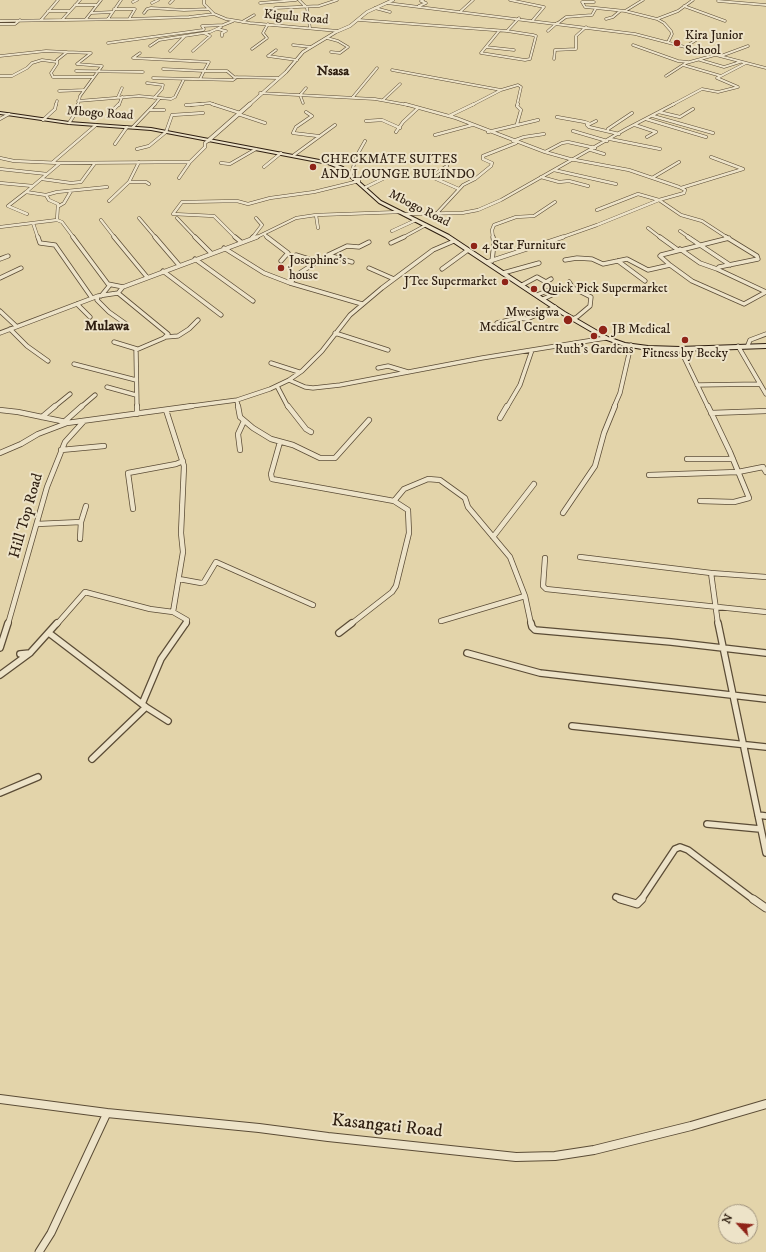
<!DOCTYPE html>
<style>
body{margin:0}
#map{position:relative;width:766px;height:1252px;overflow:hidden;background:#e3d4aa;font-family:"IM FELL DW Pica",serif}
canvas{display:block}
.north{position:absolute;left:718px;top:1204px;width:40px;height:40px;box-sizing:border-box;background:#ede3c8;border:1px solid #a1947e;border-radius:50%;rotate:296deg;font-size:11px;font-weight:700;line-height:16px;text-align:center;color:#2e1e10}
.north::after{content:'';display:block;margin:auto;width:14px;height:18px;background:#8f2418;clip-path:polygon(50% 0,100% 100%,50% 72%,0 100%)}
</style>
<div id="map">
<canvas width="766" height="1252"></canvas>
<div class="north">N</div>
</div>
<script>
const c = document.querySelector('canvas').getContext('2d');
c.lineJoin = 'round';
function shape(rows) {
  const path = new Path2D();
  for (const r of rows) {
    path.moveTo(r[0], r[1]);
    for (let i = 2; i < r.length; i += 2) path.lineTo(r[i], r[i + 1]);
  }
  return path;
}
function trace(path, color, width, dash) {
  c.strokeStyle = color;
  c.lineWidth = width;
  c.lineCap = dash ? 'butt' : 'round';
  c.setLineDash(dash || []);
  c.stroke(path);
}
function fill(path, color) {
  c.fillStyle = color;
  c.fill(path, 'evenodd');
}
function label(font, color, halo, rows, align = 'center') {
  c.font = font + ' "IM FELL DW Pica",serif';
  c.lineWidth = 4;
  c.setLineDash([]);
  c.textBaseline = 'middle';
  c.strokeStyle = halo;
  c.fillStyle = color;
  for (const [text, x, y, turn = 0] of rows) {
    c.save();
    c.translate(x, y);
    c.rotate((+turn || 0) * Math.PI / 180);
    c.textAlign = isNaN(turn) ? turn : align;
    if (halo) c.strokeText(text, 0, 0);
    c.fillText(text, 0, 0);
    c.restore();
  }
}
const minorFar5 = shape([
 [204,0,204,4,214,14,226,19,250,23,338,31],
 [299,0,307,8,310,28],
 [510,0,544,7,533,20],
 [643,0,625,11,657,19],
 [718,1,766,5],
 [133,2,137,0],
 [594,2,582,2,585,7,596,8],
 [152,3,158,0],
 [170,3,173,0],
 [260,3,296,0],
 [387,3,635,34,766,68],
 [75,5,97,5],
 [419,6,426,3,421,1,423,0],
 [684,6,725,21],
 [375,8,390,12],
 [114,9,135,9,129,19],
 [48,11,70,11],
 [461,11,473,0],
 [91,13,112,12],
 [144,13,147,9,151,8,184,10,209,9],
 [273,13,275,8,319,6,337,0],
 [86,19,101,0],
 [108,19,121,0],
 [606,19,613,17,620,11],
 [41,20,58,0],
 [62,20,80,0],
 [359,20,507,31,533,35,536,36,530,59,525,60,481,53,499,31],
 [0,21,129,19,189,17,214,14],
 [242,22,254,15],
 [558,23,566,17,592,15,596,8,625,11],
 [0,24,15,24,20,20],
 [217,29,226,31,222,33,222,36],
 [507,31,519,18],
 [548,31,557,23],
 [327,38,338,41,348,47,340,53,331,52],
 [668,42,672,34,671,31,664,23,657,19,678,11,693,0],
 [108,43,203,30,204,29,202,26,223,25,233,21],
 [293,45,311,47],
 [633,45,678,61,688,62],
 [150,46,159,40,210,32,221,27],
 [486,47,514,50],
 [685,47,704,35],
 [252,49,267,38,263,33,268,24],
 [276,50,268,56,297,60],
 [170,51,185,36],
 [193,51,210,36,204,33],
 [67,52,91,53,77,64,102,66,80,96,78,105],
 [140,53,133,58,209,62,204,71],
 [708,53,719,45],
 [0,56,46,51,67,52,57,60,57,64,51,73,53,77,93,77],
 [721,56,748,46],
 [554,59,555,50,576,49,576,36,586,27],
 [700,60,724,67,740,62],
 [163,69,204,71,200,79],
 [392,70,501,90],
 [76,71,143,72],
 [205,71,227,71,234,77,278,78],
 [0,76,12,76,27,68,32,63,42,60,57,62],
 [666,76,686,63,715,55],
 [721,76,746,63],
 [153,78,233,80,237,77],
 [147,83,163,85,162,89,154,98],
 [59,91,84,90],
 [260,93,375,99,408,105],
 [118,97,122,88],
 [353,97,377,68],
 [383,100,400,84],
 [78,101,139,96,171,99,175,97,184,79],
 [303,103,300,95,306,88],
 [56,105,57,101],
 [119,105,122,97],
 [154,105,159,99],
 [191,105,210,103,215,105],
 [472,105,501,90,518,85,521,87,517,105],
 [672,105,702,89,718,92,738,87,717,78,721,76,683,65]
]);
const minorFar4 = shape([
 [212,104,240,113],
 [405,104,456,118,545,152,570,159,629,170,679,187,685,190,684,193,659,200,681,215,702,221,728,238],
 [186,105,203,104],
 [151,110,164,110],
 [306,112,312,116,296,127,293,133,318,136],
 [659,112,680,117,693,109],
 [110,113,119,104],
 [238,114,265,123],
 [449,116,474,104],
 [653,116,713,133],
 [557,117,585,122,590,124,587,125,589,127,619,134],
 [0,119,9,114],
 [646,119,706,137],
 [43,120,55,109,56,104],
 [366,121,382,120,400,128],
 [69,123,77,111,78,104],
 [517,124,521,110,517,106,518,104],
 [590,124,596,121],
 [635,125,656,132,647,137],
 [133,127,155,104],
 [573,131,607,141],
 [608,131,608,129,632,113],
 [396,132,403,122,418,108],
 [488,132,538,120],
 [435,135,472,125],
 [610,139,660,149],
 [513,141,524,137,544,134],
 [115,144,127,127],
 [137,149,149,146,166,132,172,115,203,113],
 [591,150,604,154],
 [545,152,562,143,568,142,595,148],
 [294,155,335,125],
 [711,157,743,169],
 [0,158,14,161,60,163,190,162],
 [53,162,96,125],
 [139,162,129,182,146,182,149,184],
 [221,163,230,164,256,149],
 [264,167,281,153],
 [0,169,47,174],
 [554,170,616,184],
 [418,171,459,189],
 [351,175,356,157,365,141],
 [430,177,447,166],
 [541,177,559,182,569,181,588,186],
 [179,178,190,162,205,147,205,143,209,140],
 [652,178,679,162],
 [42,179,71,183,81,182,95,163],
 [0,183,33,186,60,163],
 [33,186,26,192,46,195,49,200,58,204,57,220],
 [366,187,395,173],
 [681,188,743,169],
 [26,192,8,206,27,214],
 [46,195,57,192,107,187],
 [109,201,129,182],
 [59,206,64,203,71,191],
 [597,210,638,194,659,200],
 [437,213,463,185,475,179,491,166,492,163,483,159,483,156,516,143],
 [404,214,462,213,478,210,501,200,626,129,674,104],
 [316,215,318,228],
 [139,218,156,238],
 [177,218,196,238],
 [101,220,115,238],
 [33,223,38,238],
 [0,227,57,220,62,222,74,238],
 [648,228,661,238],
 [392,231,416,220],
 [680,231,690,238],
 [264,234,268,238],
 [236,238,214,216,173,214,182,202,237,201,248,204,270,198,314,192,359,181],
 [252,238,262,225,256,218],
 [255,238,296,218,316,215,400,212],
 [402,238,426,225],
 [493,238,492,230,494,225,516,217,534,216,555,202],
 [560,238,597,225,659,200]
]);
const minorFar3 = shape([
 [38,237,40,243,55,245,92,298],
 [73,237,108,284,123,287],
 [114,237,147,277],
 [155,237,179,265],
 [195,237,211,253],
 [235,237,241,242],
 [267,237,288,253,281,261],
 [660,237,678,250],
 [688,237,730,265],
 [726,237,757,256,758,259,719,267,717,269,766,292],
 [252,238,253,237],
 [391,243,404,237],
 [224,248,264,273,290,283,362,304],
 [680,249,700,263,717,269],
 [296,255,312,260,313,263],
 [328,255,352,262],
 [0,259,8,256],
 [195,259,253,301],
 [565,260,577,258,592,259,603,264,627,259,648,270,670,265,660,256,661,255,729,238],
 [492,261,494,243,493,237],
 [618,261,645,281],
 [487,262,563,237],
 [670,265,692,281,744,304,766,292],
 [369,268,394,279],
 [442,269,468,250],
 [163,271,221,315],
 [503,273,539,263],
 [0,278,21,268],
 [569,282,573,288,591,297,590,306,577,317,572,319],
 [290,283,301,272,328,255,347,246,359,247,369,242],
 [522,285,537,277,546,282,551,279],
 [554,292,564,287],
 [118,293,168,334,164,338,136,350,137,407],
 [537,295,549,290,556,293,543,299],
 [98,296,97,300,109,312,126,324],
 [101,296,110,285],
 [77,304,90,317],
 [0,311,16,326],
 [497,323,517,318,527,319,555,307],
 [10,329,27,346,48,361],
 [0,333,98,296,118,293,123,287,257,237],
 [335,333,388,350],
 [166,337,178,336,189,329,198,320],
 [114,342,137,349],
 [748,345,750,340,766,334],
 [738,346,766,394],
 [680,349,708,407],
 [271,363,299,372],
 [74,364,136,380],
 [378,368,388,366,408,372],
 [289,380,305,387,313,388,340,385,482,358,606,338],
 [697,385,760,384],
 [277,386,288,407],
 [107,387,136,395],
 [237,400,238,407],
 [54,407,70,394],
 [81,407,95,395],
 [184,407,237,400,270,389,289,380,302,371,322,351,350,315,382,288,433,250,454,241],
 [507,407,520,385,532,350],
 [614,407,620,393,631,345]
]);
const minorFar2 = shape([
 [137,406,137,414],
 [238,406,240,417,253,428,271,439,293,445,320,458,335,458,369,420],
 [288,406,306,429,311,432],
 [0,410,18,412,66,422],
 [166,410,184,466,181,533,183,552,173,612,187,620,186,624],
 [711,413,766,411],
 [42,417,55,406],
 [500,418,507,406],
 [64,422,82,406],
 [280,442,271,474,272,479,394,501,408,510,409,533,396,586,392,592,351,624],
 [61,450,104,446],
 [240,450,238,434,244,421],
 [0,453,21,444,38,434,67,423,192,406],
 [687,459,733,459],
 [649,475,738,472,763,467,766,472],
 [394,501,404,489,428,479,440,480,465,498,468,507,510,557,525,596,531,624],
 [700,501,734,502,749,498,730,452,708,406],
 [133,509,128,473,176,464,183,461],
 [563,513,595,466,604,433,615,406],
 [37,524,81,522],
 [493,537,534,484],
 [80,539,81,522,86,506],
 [580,557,711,573,718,624],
 [545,558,543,586,546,589,766,612],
 [711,573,766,577],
 [179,579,201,583,204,582,216,562,313,605],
 [441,621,525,596],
 [8,624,47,487,65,442,84,421],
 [57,624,85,592,150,609,173,612]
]);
const minorFar1 = shape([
 [531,623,532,627,535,630,671,642,766,653],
 [718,623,766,853],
 [49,633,146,707,168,721],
 [339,633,352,623],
 [0,648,8,623],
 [467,653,540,673,766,699],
 [20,654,30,653],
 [0,675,30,653,57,623],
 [142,704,161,659,186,623],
 [572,726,766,747],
 [92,759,146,707],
 [0,793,38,777],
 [758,815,766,816],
 [707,824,760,829],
 [616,897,623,900],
 [641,900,675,849,680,847,688,850,754,900]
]);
const minor = shape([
 [620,899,637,904,642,899],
 [753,899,766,908],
 [39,1252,51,1233,107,1113]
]);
const tertiaryFar2 = shape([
 [249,105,286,72,303,52,336,32,350,26,367,12,393,0]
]);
const tertiaryFar1 = shape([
 [209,140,250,104]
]);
const tertiary = shape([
 [0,1099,107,1113,259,1128,328,1137,516,1157,555,1156,594,1150,691,1126,766,1104]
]);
const secondary = shape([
 [0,112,69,122,151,128,330,162,343,167,381,201,449,235,565,312,608,337,625,343,648,346,680,347,766,344,766,348,680,351,648,350,624,346,604,339,561,314,445,237,379,203,341,169,328,164,151,130,69,124,0,114,0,112]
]);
trace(minorFar5, '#5b4c36', 3);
trace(minorFar4, '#5b4c36', 3.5);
trace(minorFar3, '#5b4c36', 5);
trace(minorFar2, '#5b4c36', 6);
trace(minorFar1, '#5b4c36', 8);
trace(minor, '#5b4c36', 9);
trace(tertiaryFar2, '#5b4c36', 3.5);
trace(tertiaryFar1, '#5b4c36', 4.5);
trace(tertiary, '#5b4c36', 10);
trace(secondary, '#2e1e10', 2);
trace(minorFar5, '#ede3c8', 2);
trace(minorFar4, '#ede3c8', 2.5);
trace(minorFar3, '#ede3c8', 3.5);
trace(minorFar2, '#ede3c8', 4.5);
trace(minorFar1, '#ede3c8', 5.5);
trace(minor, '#ede3c8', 7);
trace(tertiaryFar2, '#ede3c8', 2.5);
trace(tertiaryFar1, '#ede3c8', 3.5);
trace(tertiary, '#ede3c8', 8);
fill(secondary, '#ede3c8');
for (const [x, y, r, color] of [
 [677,43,4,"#8f2418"],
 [313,167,4,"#8f2418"],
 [474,246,4,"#8f2418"],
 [281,268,4,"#8f2418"],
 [505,282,4,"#8f2418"],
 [534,289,4,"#8f2418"],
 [568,320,5,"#8f2418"],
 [603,330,5,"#8f2418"],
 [594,336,4,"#8f2418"],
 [685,340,4,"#8f2418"]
]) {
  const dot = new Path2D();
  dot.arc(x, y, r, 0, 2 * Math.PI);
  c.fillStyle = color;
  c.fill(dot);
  trace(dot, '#ede3c8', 1.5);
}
label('13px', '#2e1e10', '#ede3c8', [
 ["Kigulu Road",296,18,5],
 ["Mbogo Road",100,114,4],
 ["Mbogo Road",419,209,27]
]);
label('13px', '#2e1e10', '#ede3c8', [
 ["Kira Junior",685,36],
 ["School",685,51],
 ["CHECKMATE SUITES",321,160],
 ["AND LOUNGE BULINDO",321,175],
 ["4 Star Furniture",482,246],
 ["Josephine's",289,261],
 ["house",289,276],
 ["JTee Supermarket",497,282,"right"],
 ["Quick Pick Supermarket",542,289],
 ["Mwesigwa",559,313,"right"],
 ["Medical Centre",559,328,"right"],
 ["JB Medical",612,330],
 ["Ruth's Gardens",594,350,"center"],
 ["Fitness by Becky",685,354,"center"]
], 'left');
label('bold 14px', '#2e1e10', '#ede3c8', [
 ["Nsasa",333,72],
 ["Mulawa",107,327]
]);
label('15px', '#2e1e10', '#ede3c8', [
 ["Hill Top Road",27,516,-74]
]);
label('18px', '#2e1e10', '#ede3c8', [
 ["Kasangati Road",387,1127,6]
]);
</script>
